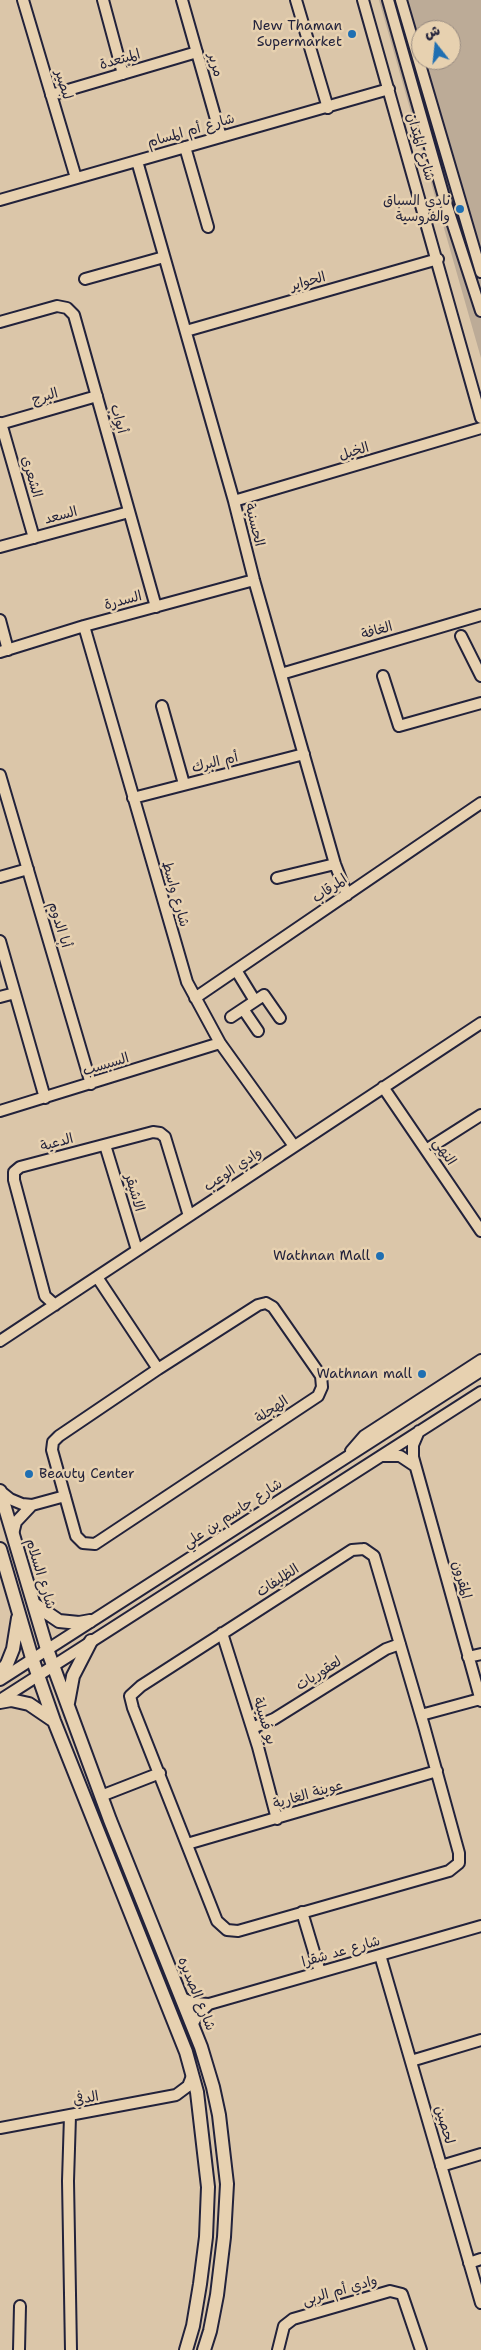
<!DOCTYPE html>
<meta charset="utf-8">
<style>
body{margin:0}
#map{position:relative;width:481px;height:2350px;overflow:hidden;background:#dbc6a9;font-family:"Shantell Sans","Playpen Sans Arabic",sans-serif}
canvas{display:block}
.north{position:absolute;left:411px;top:20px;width:50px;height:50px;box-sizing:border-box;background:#e7d1b0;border:1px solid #988b81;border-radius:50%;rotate:344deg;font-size:14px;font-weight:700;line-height:20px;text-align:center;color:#22223b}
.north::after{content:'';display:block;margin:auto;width:18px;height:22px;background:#1f6fb2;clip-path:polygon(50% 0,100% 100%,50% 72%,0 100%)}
</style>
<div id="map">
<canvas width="481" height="2350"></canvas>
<div class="north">ش</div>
</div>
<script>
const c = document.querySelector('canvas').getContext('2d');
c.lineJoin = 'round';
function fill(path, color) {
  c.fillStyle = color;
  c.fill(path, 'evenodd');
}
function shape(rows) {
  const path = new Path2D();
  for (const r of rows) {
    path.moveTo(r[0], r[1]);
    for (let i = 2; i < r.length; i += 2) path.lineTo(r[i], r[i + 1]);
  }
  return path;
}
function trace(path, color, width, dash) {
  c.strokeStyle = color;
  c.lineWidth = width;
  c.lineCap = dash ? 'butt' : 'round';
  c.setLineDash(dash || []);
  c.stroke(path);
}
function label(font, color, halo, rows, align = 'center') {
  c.font = font + ' "Shantell Sans","Playpen Sans Arabic",sans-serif';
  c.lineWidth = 5;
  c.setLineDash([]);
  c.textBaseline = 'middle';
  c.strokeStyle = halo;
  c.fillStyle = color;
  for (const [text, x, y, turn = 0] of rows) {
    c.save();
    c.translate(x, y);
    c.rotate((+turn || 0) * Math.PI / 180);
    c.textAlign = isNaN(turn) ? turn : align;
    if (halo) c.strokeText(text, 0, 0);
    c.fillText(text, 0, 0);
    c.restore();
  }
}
fill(shape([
 [379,0,481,0,481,358],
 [421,30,451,30,451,60,421,60]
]), '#bcab97');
const minor = shape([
 [23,0,76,178],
 [103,0,123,74],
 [182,0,221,137],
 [296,0,328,108],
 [363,0,481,418],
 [388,0,444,197,481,311],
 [401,0,481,272],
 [51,95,197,52],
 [185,147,208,227],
 [137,161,234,501,254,580,335,864,347,895],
 [0,200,389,89],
 [85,279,164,257],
 [0,322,57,306,67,308,74,315,156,607],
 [186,331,438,259],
 [1,423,34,538],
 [0,424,97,396],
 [234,501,481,428],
 [0,547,129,512],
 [0,620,8,650],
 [84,626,187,982,220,1043,294,1146],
 [461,636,481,676],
 [0,652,84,626,254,580],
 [281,674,481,615],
 [383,676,399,726,481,703],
 [162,706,184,784],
 [0,775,91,1084],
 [133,798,304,754],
 [0,877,28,869],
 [277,878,335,864],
 [0,941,45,1098],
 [236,970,255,1001,264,995,280,1018],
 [0,997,15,993],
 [195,998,481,803],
 [243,1009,258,1031],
 [231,1017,255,1001],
 [383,1087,481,1231],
 [0,1111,220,1043],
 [105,1145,137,1250],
 [426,1150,481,1115],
 [97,1277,158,1369],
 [266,1303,273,1307,321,1376,322,1387,318,1396,95,1544,83,1543,76,1536,52,1450,53,1442,59,1436,158,1369,258,1305,266,1303],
 [55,1305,45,1296,14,1180,14,1172,20,1167,153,1132,160,1133,165,1137,189,1216],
 [0,1341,481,1023],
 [419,1431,413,1445,413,1457,481,1701],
 [351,1451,364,1436,481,1360],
 [382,1456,400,1456,415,1466],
 [0,1491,10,1499,22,1504,32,1505,65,1496],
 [13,1534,16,1522,32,1505],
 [364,1549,374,1556,424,1726,459,1853,459,1863,449,1871,238,1931,227,1930,217,1921,133,1708,130,1696,141,1686,352,1550,364,1549],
 [222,1633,258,1747,277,1819],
 [468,1657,481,1654],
 [0,1680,481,1371],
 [0,1700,481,1392],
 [421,1715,480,1699],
 [252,1728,274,1719,386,1649,400,1644],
 [101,1796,160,1773],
 [187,1844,437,1771],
 [302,1912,320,1972],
 [380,1955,481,2303],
 [182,1998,194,2003,209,2004,481,1926],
 [192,2025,198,2014,209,2004],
 [411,2061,481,2040],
 [70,2116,68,2181,71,2350],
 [0,2128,176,2095,188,2086,192,2076],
 [441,2166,481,2154],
 [469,2263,481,2259],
 [19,2350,20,2306],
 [278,2350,284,2326,293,2319,390,2291,402,2294,421,2350]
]);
const major = shape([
 [0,1491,47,1649,110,1820,201,2047,213,2087,219,2115,227,2184,224,2237,217,2295,210,2331,204,2350],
 [0,1549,32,1658,54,1721,186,2052,197,2092,208,2187,206,2237,200,2284,193,2326,186,2350],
 [34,1604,59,1621,79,1623,90,1621],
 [0,1673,7,1664,13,1649,18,1618],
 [0,1702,11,1700,29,1704,54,1721],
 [68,1703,73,1676,91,1641]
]);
trace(minor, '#22223b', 14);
trace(major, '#22223b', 16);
trace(minor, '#e7d1b0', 10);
trace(major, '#e7d1b0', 12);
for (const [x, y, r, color] of [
 [352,34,5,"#1f6fb2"],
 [460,209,5,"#1f6fb2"],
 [380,1256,5,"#1f6fb2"],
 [422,1374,5,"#1f6fb2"],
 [29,1474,5,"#1f6fb2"]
]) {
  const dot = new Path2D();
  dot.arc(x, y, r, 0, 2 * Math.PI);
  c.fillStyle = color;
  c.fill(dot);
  trace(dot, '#e7d1b0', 2);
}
label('14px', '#22223b', '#e7d1b0', [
 ["New Thaman",342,26],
 ["Supermarket",342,42],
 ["نادي السباق",450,201],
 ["والفروسية",450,217],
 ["Wathnan Mall",370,1256],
 ["Wathnan mall",412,1374],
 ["Beauty Center",39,1474,"left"]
], 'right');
label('14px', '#22223b', '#e7d1b0', [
 ["المبتعدة",120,60,-16],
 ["مرير",215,65,74],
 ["لبصير",63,85,73],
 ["شارع أم المسام",191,131,-16],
 ["شارع الميدان",420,147,74],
 ["الحواير",308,282,-16],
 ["البرج",45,397,-16],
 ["أبواب",118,419,74],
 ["الخيل",354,452,-17],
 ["الشعرى",31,477,74],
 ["السعد",61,516,-15],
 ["الحسنية",254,525,76],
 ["السدرة",123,601,-15],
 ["الغافة",377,631,-16],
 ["أم البرك",215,763,-14],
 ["المرقاب",330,889,-34],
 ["شارع واسط",175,894,74],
 ["أبا الدوم",59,925,73],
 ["السبسب",106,1065,-17],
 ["الدعية",57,1143,-15],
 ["النهي",444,1152,56],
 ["وادي الوعب",233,1170,-34],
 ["الاشيقر",134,1193,73],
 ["الهجلة",272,1410,-34],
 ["شارع جاسم بن علي",233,1514,-33],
 ["شارع السلام",40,1574,73],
 ["المقرون",461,1580,74],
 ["الظليفات",278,1581,-33],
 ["لعقوريات",319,1674,-32],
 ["بو فسيلة",264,1721,73],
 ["عوينة الغارية",308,1795,-16],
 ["شارع عد شقرا",341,1952,-16],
 ["شارع الصديره",196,1994,68],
 ["الدفي",86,2099,-11],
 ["لحصين",444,2125,74],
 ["وادي أم الربى",340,2291,-16]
]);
</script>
